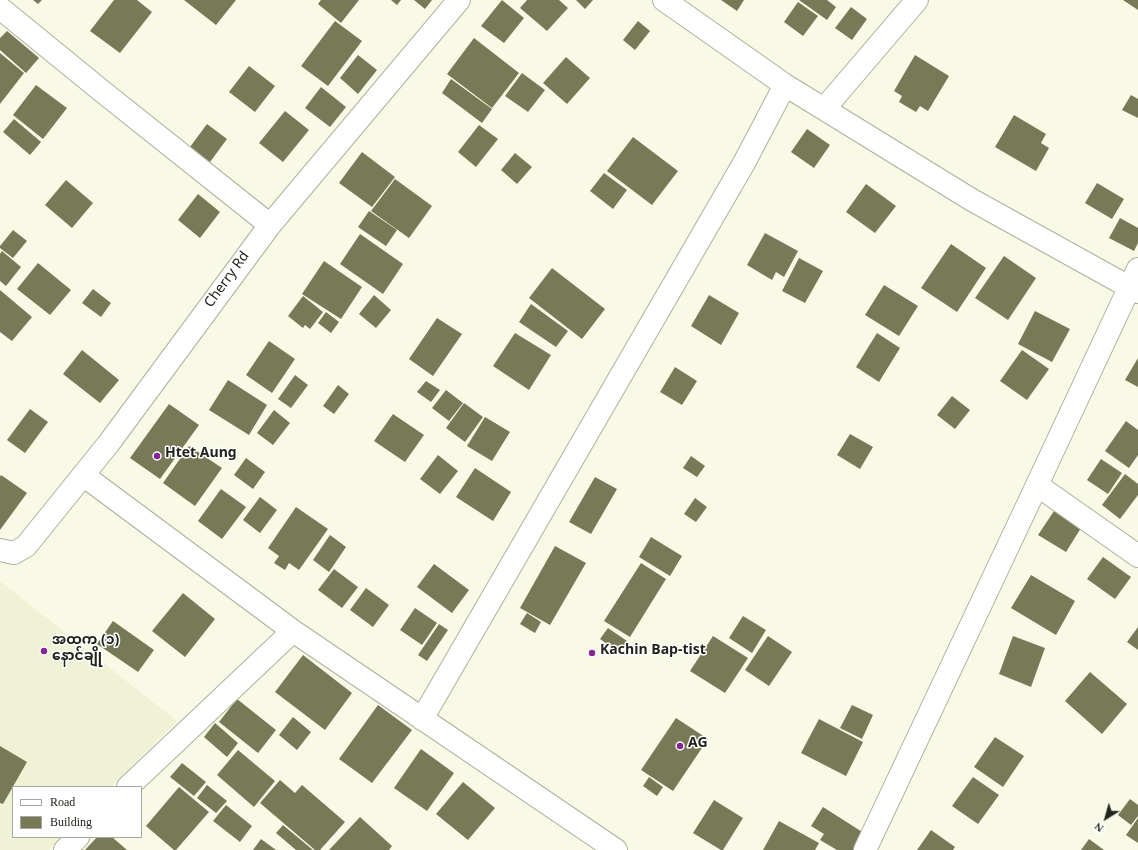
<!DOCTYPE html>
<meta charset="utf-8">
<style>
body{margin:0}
#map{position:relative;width:1138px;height:850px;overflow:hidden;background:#f8fae6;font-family:Georgia,serif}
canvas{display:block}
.legend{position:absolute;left:12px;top:786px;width:130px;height:52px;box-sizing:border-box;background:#fff;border:1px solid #a7a7a4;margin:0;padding:5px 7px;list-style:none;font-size:12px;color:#22231b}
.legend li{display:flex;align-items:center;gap:8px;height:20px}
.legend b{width:20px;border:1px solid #a7a7a4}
.north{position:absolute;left:1086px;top:798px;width:40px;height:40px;-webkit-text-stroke:3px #fff;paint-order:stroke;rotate:217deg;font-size:11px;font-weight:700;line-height:16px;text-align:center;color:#22231b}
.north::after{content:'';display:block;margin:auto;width:14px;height:18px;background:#22231b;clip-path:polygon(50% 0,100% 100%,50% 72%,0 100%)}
</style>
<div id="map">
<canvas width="1138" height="850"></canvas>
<ul class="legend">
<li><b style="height:5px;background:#fff"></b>Road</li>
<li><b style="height:11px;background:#777957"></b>Building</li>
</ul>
<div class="north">N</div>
</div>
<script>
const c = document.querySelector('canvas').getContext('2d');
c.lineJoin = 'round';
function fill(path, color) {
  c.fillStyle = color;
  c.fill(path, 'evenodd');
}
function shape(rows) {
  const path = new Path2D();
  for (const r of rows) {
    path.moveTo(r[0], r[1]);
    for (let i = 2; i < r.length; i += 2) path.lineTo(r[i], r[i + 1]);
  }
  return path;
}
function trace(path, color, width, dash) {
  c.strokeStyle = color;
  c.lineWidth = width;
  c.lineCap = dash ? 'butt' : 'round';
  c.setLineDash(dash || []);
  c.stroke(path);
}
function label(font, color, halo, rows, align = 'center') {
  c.font = font + ' Georgia,"Noto Sans Myanmar",serif';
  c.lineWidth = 3;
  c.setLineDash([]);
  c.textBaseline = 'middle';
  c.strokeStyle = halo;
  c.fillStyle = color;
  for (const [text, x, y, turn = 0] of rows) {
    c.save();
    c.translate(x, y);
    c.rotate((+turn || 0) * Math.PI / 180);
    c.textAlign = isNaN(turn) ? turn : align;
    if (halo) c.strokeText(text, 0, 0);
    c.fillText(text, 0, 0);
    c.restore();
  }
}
fill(shape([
 [0,581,177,721,111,787,13,787,13,837,62,837,49,850,0,850]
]), '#f0f2d6');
fill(shape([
 [33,0,42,0,38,4],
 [114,0,137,0,152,12,120,53,90,31],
 [184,0,236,0,216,25],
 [321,0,359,0,341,23,318,4],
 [391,0,401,0,397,5],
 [414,0,432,0,425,9],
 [502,0,524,18,504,43,481,26],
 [527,0,559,0,568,8,547,31,520,8],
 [576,0,593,0,585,9],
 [721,0,744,0,737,11],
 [799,0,827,0,836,7,827,20],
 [1123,0,1138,0,1138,10],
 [798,2,818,16,803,36,784,22],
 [851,7,867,19,852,40,835,28],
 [335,21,362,41,328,86,301,66],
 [638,21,650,31,635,50,623,40],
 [7,31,39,58,26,73,0,50,0,38],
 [474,38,519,73,492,108,447,74],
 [0,53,24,73,0,104],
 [358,55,377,70,358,94,340,78],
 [915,55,949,76,928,111,920,106,916,112,899,102,902,96,894,91],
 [566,57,590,78,567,104,543,83],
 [249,66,275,86,255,112,229,92],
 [522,73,545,90,528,112,505,96],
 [451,79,492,109,482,123,442,93],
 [36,85,67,108,43,139,13,115],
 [321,87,346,107,330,127,305,108],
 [1131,95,1138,99,1138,118,1122,110],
 [285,111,309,130,283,162,259,143],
 [1014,115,1046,134,1041,143,1049,148,1036,171,995,147],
 [14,119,41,142,30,155,3,132],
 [207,124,227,139,210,162,190,147],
 [479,125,498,139,476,167,458,152],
 [807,129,830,145,814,168,791,152],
 [633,137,678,171,652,205,607,171],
 [362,152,395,177,372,207,339,183],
 [515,153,532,167,517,184,501,170],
 [604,173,627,190,613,209,590,191],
 [395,179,432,206,409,238,371,211],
 [66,180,93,203,72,228,45,205],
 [1097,183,1124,199,1112,219,1085,203],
 [866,184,896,206,875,233,846,212],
 [198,194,220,212,200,238,178,220],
 [369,211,397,230,386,246,358,227],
 [1120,218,1138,228,1138,243,1134,251,1109,238],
 [13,230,27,241,13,258,0,248,0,246],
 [765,233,798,251,784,277,776,272,772,280,747,265],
 [360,234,403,264,383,294,340,264],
 [951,244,986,268,957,312,921,288],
 [2,251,21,267,6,286,0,281,0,254],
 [1004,256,1036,278,1008,320,975,298],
 [799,258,823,271,805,303,782,291],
 [324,261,362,287,341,319,302,294],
 [38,263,71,290,50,315,17,289],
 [552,268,605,309,582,339,529,298],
 [884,285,918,306,899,336,865,315],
 [93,289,111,303,101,317,82,303],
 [0,290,32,317,12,341,0,332],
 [374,295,391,310,376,328,359,314],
 [709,295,739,313,721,345,691,326],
 [303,296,323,312,310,329,305,325,303,328,288,316],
 [531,304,568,331,556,347,519,322],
 [1035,311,1070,329,1052,362,1018,344],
 [326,312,339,322,331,333,318,323],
 [437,318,462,334,433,376,409,359],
 [515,333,551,355,529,390,493,366],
 [877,333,900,348,879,382,856,367],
 [269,341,295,359,272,393,246,375],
 [82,350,119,380,100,403,63,374],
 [1022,350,1049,369,1027,400,1000,381],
 [1138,358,1138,387,1125,380],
 [675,367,697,381,682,405,660,392],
 [295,375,308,385,291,408,278,399],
 [228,380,267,405,249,435,209,410],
 [426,381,440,390,431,402,417,392],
 [338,385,349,394,334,414,323,406],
 [446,390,463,403,449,421,432,408],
 [952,396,970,410,955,429,937,415],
 [464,403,483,417,465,442,446,428],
 [169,404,199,425,160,479,130,458],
 [30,409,48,422,25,453,7,440],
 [274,410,290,423,273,445,257,433],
 [393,414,424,435,405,462,374,441],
 [485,417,510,432,492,461,467,446],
 [1126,421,1138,430,1138,455,1129,468,1105,451],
 [850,434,873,447,860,469,837,455],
 [189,446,222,468,195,506,163,483],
 [438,455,458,471,440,494,420,479],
 [691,456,705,466,697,477,683,468],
 [246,458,265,472,253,489,234,475],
 [1101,459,1122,473,1108,494,1087,480],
 [475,468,511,492,493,521,456,497],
 [1125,474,1138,484,1138,495,1120,519,1102,505],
 [1,475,27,493,0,530,0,477],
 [595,477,617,489,591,534,569,522],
 [221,489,246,507,222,539,198,521],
 [260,497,277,510,260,533,243,520],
 [695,498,707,507,696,522,684,514],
 [296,507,328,529,299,570,289,563,285,570,274,563,279,556,268,548],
 [1054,511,1081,528,1066,552,1038,535],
 [330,535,346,547,329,572,313,560],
 [651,537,682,556,670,576,639,557],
 [555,546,586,563,550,625,520,608],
 [1103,557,1131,577,1115,599,1087,579],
 [641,563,666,579,630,637,604,621],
 [434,564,469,590,452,613,417,587],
 [334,569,358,587,342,608,318,590],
 [1031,575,1075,601,1056,635,1011,608],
 [366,588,389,605,373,627,350,610],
 [183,593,215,619,185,657,152,631],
 [415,608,437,623,422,645,400,630],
 [527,613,541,622,535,633,520,624],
 [743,616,766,630,752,653,729,638],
 [113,621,154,650,138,672,97,644],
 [439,624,448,630,427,661,418,655],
 [1138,627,1138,650,1127,642],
 [608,628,627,641,620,653,600,639],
 [713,636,748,658,725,693,690,671],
 [768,636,792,652,769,686,745,670],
 [1013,636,1045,648,1031,687,999,674],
 [303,655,352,693,325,730,275,692],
 [1090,672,1127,704,1102,734,1065,701],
 [237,699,276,730,258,753,219,722],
 [378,705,412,730,372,783,339,759],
 [852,705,873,715,862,739,840,728],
 [293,717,311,732,297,750,279,735],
 [676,718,708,739,673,791,641,770],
 [819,719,863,742,846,776,801,753],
 [215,723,238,743,227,757,204,737],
 [995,737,1024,756,1003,787,974,767],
 [0,746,27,762,3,804,0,803],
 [421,749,454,773,427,811,394,788],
 [238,750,275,781,254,807,217,775],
 [182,763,206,782,194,796,170,777],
 [649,777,663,787,657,796,643,786],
 [973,777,999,795,978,824,952,806],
 [280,780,295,793,302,785,345,822,320,850,315,850,260,803],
 [463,782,495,808,468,840,436,814],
 [207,785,227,801,216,813,197,798],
 [179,787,209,812,176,850,174,850,146,826],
 [1130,799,1138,805,1138,816,1131,825,1118,815],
 [714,800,743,818,723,850,721,850,693,833],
 [226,805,252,826,240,842,213,821],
 [823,807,867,835,858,850,837,850,820,840,824,834,811,826],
 [360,817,392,846,389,850,329,850],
 [1138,818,1138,843,1126,835],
 [779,821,819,843,815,850,763,850],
 [283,825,313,850,296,850,276,833],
 [931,830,955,847,953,850,917,850],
 [97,837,112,837,127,850,85,850],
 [261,839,276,850,253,850],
 [1089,839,1104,850,1081,850]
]), '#777957');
const minor = shape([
 [664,0,785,85,972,200,1138,292],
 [0,8,103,92,270,225],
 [824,109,917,0],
 [83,475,293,631,616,850],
 [1037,485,1138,556],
 [0,550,14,553,26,546,109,443,270,225,459,0],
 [422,719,744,163,785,85],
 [128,787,293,631],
 [65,850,78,837],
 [865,850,1037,485,1138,269]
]);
trace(minor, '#afb09d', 24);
trace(minor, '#fff', 22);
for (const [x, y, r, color] of [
 [157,456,4,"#852792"],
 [44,651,4,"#852792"],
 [592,653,4,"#852792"],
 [680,746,4,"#852792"]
]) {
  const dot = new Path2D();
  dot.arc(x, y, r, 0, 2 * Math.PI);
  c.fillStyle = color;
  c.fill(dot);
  trace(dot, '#fff', 1.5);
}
label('14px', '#22231b', '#fff', [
 ["Cherry Rd",229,281,-54]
]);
label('bold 14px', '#22231b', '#fff', [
 ["Htet Aung",165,456],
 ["အထက (၁)",52,643],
 ["နောင်ချို",52,659],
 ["Kachin Bap-tist",600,653],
 ["AG",688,746]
], 'left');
</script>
